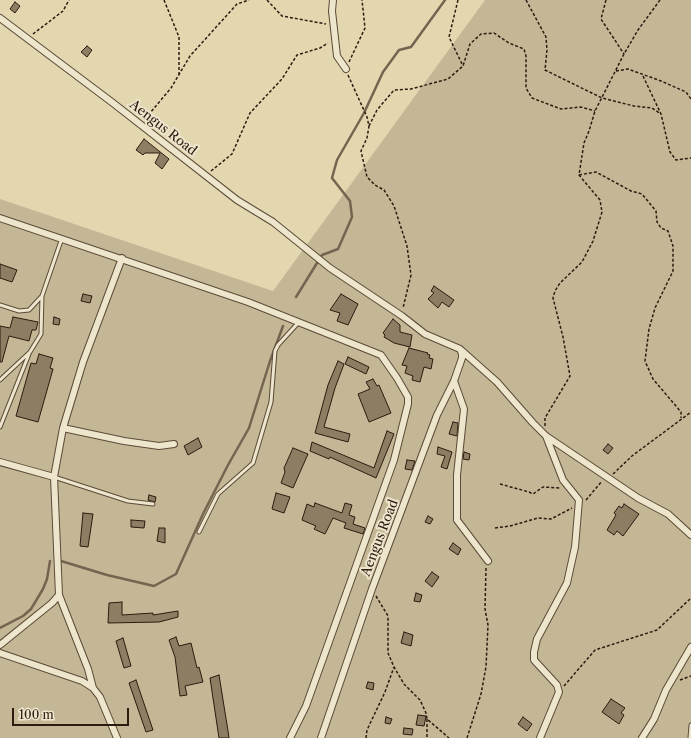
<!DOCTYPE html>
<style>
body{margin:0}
#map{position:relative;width:691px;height:738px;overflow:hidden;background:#e3d7b0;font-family:"Libre Caslon Text",serif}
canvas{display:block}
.scale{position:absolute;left:12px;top:708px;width:117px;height:18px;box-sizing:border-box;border:2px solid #2e1b10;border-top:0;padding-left:5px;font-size:12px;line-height:14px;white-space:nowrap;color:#2e1b10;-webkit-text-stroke:3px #ede5cc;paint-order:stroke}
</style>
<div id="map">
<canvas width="691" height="738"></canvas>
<div class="scale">100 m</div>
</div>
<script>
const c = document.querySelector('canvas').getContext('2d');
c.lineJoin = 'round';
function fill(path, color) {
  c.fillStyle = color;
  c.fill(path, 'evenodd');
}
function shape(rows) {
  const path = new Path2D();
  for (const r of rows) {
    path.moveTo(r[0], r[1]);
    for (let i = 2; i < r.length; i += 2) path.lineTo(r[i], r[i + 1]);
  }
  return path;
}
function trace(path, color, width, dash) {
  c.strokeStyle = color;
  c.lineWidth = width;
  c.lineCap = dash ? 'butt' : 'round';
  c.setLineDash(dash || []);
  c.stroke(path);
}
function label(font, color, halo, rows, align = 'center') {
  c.font = font + ' "Libre Caslon Text",serif';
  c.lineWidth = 4;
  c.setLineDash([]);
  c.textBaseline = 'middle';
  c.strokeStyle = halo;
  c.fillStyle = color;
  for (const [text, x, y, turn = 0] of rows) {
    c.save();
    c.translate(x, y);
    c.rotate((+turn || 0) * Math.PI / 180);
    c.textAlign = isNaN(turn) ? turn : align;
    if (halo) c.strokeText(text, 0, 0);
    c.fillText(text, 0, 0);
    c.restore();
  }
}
fill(shape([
 [485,0,691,0,691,738,0,738,0,199,273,291]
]), '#c4b795');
trace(shape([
 [296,297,322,255,338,249,352,217,350,201,332,178,337,160,364,113,383,72,399,50,411,47,445,0],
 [61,561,107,575,154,586,176,574,203,514,228,465,249,428,270,361,283,326],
 [0,628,23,616,31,609,43,589,47,579,50,561]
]), '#756550', 2.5);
const building = shape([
 [15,2,20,6,15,13,10,9,15,2],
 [87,46,92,50,87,57,81,52,87,46],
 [144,139,169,159,162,169,155,163,160,153,145,153,143,155,136,150,144,139],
 [0,264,17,270,12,282,0,278,0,264],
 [434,286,454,300,449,307,442,302,438,308,428,299,434,293,431,291,434,286],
 [83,294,92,296,90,303,81,301,83,294],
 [341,294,358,304,348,325,337,321,340,313,330,310,341,294],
 [13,317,38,322,36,330,32,330,29,341,9,336,2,362,0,362,0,326,10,328,13,317],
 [54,317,60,319,59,325,53,324,54,317],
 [393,319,400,325,400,332,412,335,410,347,394,343,384,337,385,335,383,333,393,319],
 [409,348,428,353,427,354,430,355,429,358,433,359,431,369,424,367,420,382,412,380,413,376,405,373,407,366,402,365,409,348],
 [39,354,53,358,50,368,53,369,38,422,16,416,31,363,36,364,39,354],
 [348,357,369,367,366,374,345,364,348,357],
 [338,361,344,364,335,388,324,427,350,434,348,442,315,433,328,385,338,361],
 [373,379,377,386,379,385,391,413,369,422,358,394,370,389,366,382,373,379],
 [453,422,458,423,457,436,449,434,453,422],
 [387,431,394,434,376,478,330,457,329,459,310,451,312,442,374,468,387,431],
 [198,438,202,447,188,455,184,446,198,438],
 [608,444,613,448,608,454,603,450,608,444],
 [438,447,452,452,447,469,441,467,445,456,437,454,438,447],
 [293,448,308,454,293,488,281,483,285,472,284,468,293,448],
 [464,452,470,454,469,460,463,459,464,452],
 [407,460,415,461,412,470,405,469,407,460],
 [276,493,290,497,284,513,272,509,276,493],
 [149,495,156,497,155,502,148,500,149,495],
 [315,503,342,513,345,503,352,505,349,515,355,517,353,524,365,528,363,534,344,528,346,523,333,518,325,534,314,529,316,526,302,520,307,504,314,507,315,503],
 [624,504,639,514,623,536,617,531,614,535,607,530,616,515,614,513,619,506,622,508,624,504],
 [83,513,93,514,88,547,80,546,83,513],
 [428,516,433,519,430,524,425,522,428,516],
 [131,520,145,521,144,528,131,527,131,520],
 [159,528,165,528,165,543,157,541,159,528],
 [453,543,461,549,458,555,449,549,453,543],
 [432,572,439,577,432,587,425,581,432,572],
 [416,593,422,595,420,602,414,601,416,593],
 [122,602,122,615,153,613,153,615,178,611,178,617,159,622,108,623,109,603,122,602],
 [404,632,413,635,411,646,401,643,404,632],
 [176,637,179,646,191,643,197,668,199,667,203,682,185,686,187,695,180,696,175,657,169,640,176,637],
 [123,638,131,666,124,668,116,641,123,638],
 [219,675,228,731,229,738,219,738,210,678,219,675],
 [136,680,153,730,146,732,129,683,136,680],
 [368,682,374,683,373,690,366,688,368,682],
 [611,699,625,708,621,713,624,715,619,724,602,712,611,699],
 [418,715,426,716,424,726,416,725,418,715],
 [386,717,392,719,390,724,385,723,386,717],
 [523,717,532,724,527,731,518,724,523,717],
 [404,728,413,729,412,735,403,734,404,728]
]);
fill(building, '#8c7d63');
trace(building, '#2e1b10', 1);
const lane = shape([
 [0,305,19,311,29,310,42,296,62,238],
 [0,380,30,352,41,334,42,296],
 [0,427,29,354],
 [54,477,128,501,153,504],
 [199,532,218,494,253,463,271,402,275,351,278,345,299,322],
 [690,738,691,725]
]);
const street = shape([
 [333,0,332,11,337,56,346,69],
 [0,18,113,103,237,200,273,222,330,268,402,316,425,334,460,349,462,354,462,358,454,381,437,415,372,589,321,738],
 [0,218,248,302,381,355,397,378,408,397,408,404,394,460,306,706,290,738],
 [461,350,497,382,533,423,546,436,638,498,668,514,691,535],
 [454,381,464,409,457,475,457,520,488,561],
 [63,428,124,441,159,446,174,444],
 [0,462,54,477],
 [59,595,88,669,93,688],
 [0,645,52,603,59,595,54,477,63,428,83,362,122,258],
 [0,653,82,681,93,688,100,697,117,738],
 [540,738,559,692,557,685,534,660,534,652,537,639,567,583,575,547,579,500,563,480,546,436],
 [642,738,654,719,666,690,691,647]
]);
trace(lane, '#5b4a38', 5);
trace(street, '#5b4a38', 8);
trace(shape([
 [164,0,179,37,179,75],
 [267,0,282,16,326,24],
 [458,0,449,37,463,66],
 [526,0,546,37,547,50,545,70,602,98,634,106,652,108,661,114],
 [606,0,601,19,624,54],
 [33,34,63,11,69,0],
 [349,62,365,28,362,0],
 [616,71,628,69,661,81,686,92,691,99],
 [348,75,367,117,369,126,367,138,361,151,367,177,375,185,384,190,394,206,407,246,411,275,403,308],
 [643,76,661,114,670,152,676,160,691,158],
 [145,119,171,88,190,56,237,4,249,0],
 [369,126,377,110,394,90,411,89,448,79,463,66,470,44,481,34,494,33,509,43,524,49,526,56,526,88,532,98,561,109,581,107,595,111],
 [211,171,232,154,250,113,282,79,297,55,320,48,328,43],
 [579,175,596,172,631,191,642,194,656,211,657,222,661,228,668,231,673,246,673,271,655,308,649,329,645,361,653,379,681,412,681,418],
 [545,426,545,418,570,376,563,337,553,298,555,291,560,283,582,262,593,241,602,212,600,200,579,175,584,143,589,131,595,111,624,54,638,30,660,0],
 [613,474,632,456,691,412],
 [500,484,529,492,533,494,543,487,560,488],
 [586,500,602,481],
 [495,528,510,526,538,518,551,519,572,508],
 [376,596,388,616,388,653,394,667,404,684,420,700,426,713,427,719,449,738],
 [680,680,691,676],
 [564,686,595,650,657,630,691,598],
 [427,719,427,738],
 [366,738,367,730,385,692,394,667],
 [467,738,481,694,486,667,488,625,485,609,486,568]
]), '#2e1b10', 1.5, [3, 2]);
trace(lane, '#ede5cc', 3);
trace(street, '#ede5cc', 6);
label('13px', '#2e1b10', '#ede5cc', [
 ["Aengus Road",163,128,38],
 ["Aengus Road",380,538,-69]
]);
</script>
